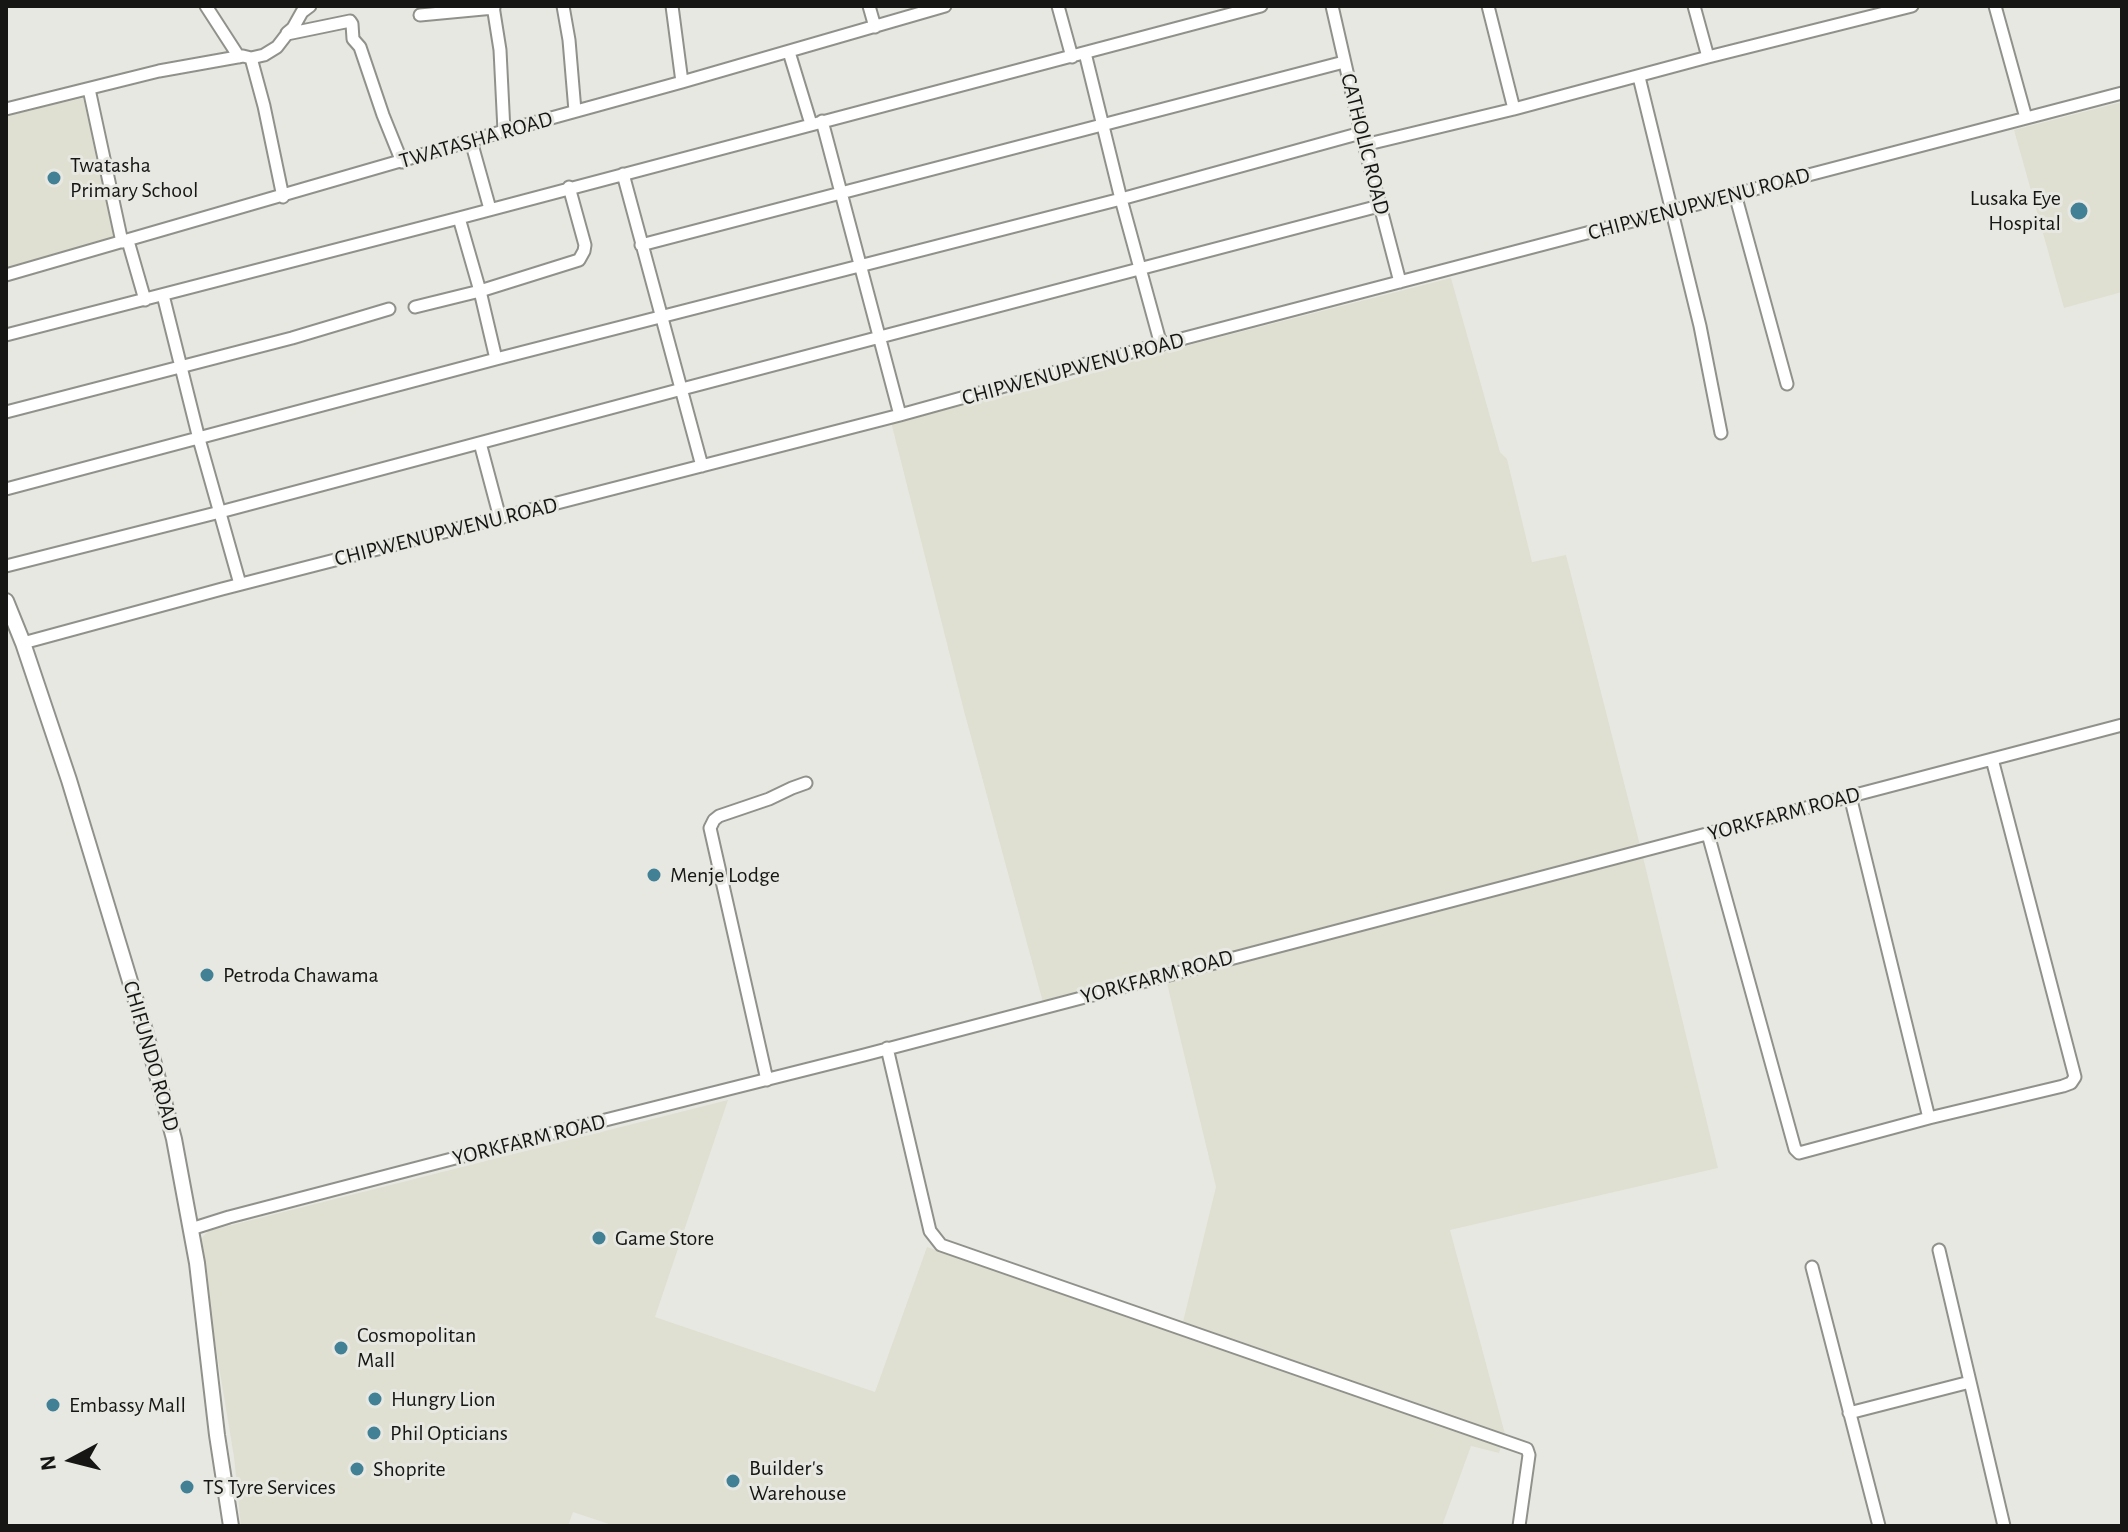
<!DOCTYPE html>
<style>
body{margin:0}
#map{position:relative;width:2128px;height:1532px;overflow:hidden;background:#e8e8e2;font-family:"Alegreya Sans",sans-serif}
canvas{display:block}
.frame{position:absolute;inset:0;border:8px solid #161715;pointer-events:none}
.north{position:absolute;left:32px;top:1420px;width:80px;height:80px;-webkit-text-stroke:6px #e8e8e2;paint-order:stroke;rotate:263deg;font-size:22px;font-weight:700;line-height:32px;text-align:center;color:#161715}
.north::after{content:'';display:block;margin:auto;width:28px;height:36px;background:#161715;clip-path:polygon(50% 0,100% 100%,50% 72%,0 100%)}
</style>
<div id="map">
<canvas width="2128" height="1532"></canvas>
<div class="frame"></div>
<div class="north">N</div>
</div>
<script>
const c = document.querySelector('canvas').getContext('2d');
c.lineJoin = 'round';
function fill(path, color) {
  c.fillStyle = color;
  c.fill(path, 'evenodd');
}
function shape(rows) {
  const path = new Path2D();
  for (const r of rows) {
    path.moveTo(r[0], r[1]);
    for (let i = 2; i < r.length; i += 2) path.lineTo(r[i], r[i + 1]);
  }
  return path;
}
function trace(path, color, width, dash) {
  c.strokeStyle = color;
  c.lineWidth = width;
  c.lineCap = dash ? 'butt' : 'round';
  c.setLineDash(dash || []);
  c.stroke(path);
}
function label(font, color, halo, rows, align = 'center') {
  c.font = font + ' "Alegreya Sans",sans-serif';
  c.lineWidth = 6;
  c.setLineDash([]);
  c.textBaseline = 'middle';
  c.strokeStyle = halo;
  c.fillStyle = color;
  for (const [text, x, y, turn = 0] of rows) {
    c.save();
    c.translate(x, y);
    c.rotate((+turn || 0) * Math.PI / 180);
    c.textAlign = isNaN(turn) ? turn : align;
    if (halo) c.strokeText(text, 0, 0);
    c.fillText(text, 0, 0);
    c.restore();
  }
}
fill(shape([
 [83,98,118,240,6,271,6,116],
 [2122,102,2122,292,2064,308,2014,130],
 [1451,278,1500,452,1507,459,1532,562,1566,555,1645,865,1718,1168,1450,1230,1505,1434,1499,1453,1471,1446,1442,1526,615,1526,573,1512,568,1526,241,1526,234,1457,200,1252,201,1239,208,1231,728,1100,655,1317,875,1392,927,1247,1180,1334,1216,1187,1165,975,1044,1006,964,711,891,422,1045,387,1197,343]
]), '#dfe0d2');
const minor = shape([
 [206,6,239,57],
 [493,6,500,50,504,131],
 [563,6,569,40,575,111],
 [672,6,682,82],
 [869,6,875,27],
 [1058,6,1072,57],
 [1332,6,1361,133,1400,282],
 [1488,6,1514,109],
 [1694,6,1708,57],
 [1995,6,2026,118],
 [420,15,494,8],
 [287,33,293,28,302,12,310,6],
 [789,52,811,124],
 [1085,53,1121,199,1161,345],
 [251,58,264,106,283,197],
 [1639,77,1700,326,1721,433],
 [89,89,122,242],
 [6,109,159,71,243,56,251,58,264,55,277,47,287,34,350,21,352,24,353,39,360,47,383,115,402,162],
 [822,121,900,415],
 [471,141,490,209],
 [1364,145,1514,109,1708,57,1912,6],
 [623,174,702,466],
 [1735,194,1787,384],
 [459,218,480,291,496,359],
 [128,241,145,300],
 [641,245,1344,62],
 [6,275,504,131,682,82,945,6],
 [163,295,199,439,240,584],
 [415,307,480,291,579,260,584,251,585,245,569,187],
 [6,335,459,218,1261,6],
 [6,412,292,338,389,309],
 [480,443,500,518],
 [6,489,496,359,1121,199,1361,133],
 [6,566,220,512,682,389,1379,206],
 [23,643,222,589,900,415,1059,371,2122,93],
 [1850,796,1929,1118],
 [1708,834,1795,1149,1799,1153,1929,1118,2063,1086,2071,1083,2075,1077,1992,759],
 [887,1048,930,1231,941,1245,1527,1449,1529,1455,1519,1526],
 [767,1080,710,828,714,820,719,816,769,799,792,788,806,783],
 [191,1229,229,1217,490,1149,864,1055,2122,725],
 [1939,1250,2004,1526],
 [1812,1267,1879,1526],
 [1849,1413,1970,1382]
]);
const tertiary = shape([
 [6,601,23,643,69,780,146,1034,174,1139,197,1263,217,1435,231,1526]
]);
trace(minor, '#91918c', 15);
trace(tertiary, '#91918c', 18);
trace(minor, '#fff', 11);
trace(tertiary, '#fff', 14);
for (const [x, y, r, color] of [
 [54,178,8,"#428195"],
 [2079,211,10,"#428195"],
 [654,875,8,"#428195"],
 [207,975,8,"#428195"],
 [599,1238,8,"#428195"],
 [341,1348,8,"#428195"],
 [375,1399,8,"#428195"],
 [53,1405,8,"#428195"],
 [374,1433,8,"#428195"],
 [357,1469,8,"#428195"],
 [733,1481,8,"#428195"],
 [187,1487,8,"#428195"]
]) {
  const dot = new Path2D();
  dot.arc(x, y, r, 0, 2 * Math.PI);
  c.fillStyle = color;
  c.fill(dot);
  trace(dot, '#e8e8e2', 3);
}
label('22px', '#161715', '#e8e8e2', [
 ["TWATASHA ROAD",476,140,-16],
 ["CATHOLIC ROAD",1365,144,76],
 ["CHIPWENUPWENU ROAD",1699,204,-15],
 ["CHIPWENUPWENU ROAD",1073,369,-15],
 ["CHIPWENUPWENU ROAD",446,532,-14],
 ["YORKFARM ROAD",1784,814,-15],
 ["YORKFARM ROAD",1157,977,-15],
 ["CHIFUNDO ROAD",151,1056,74],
 ["YORKFARM ROAD",529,1140,-14]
]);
label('22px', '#161715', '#e8e8e2', [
 ["Twatasha",70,165],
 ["Primary School",70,190],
 ["Lusaka Eye",2061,198,"right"],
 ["Hospital",2061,223,"right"],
 ["Menje Lodge",670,875],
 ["Petroda Chawama",223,975],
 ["Game Store",615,1238],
 ["Cosmopolitan",357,1335],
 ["Mall",357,1360],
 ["Hungry Lion",391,1399],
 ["Embassy Mall",69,1405],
 ["Phil Opticians",390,1433],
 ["Builder's",749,1468],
 ["Warehouse",749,1493],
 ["Shoprite",373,1469],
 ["TS Tyre Services",203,1487]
], 'left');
</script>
